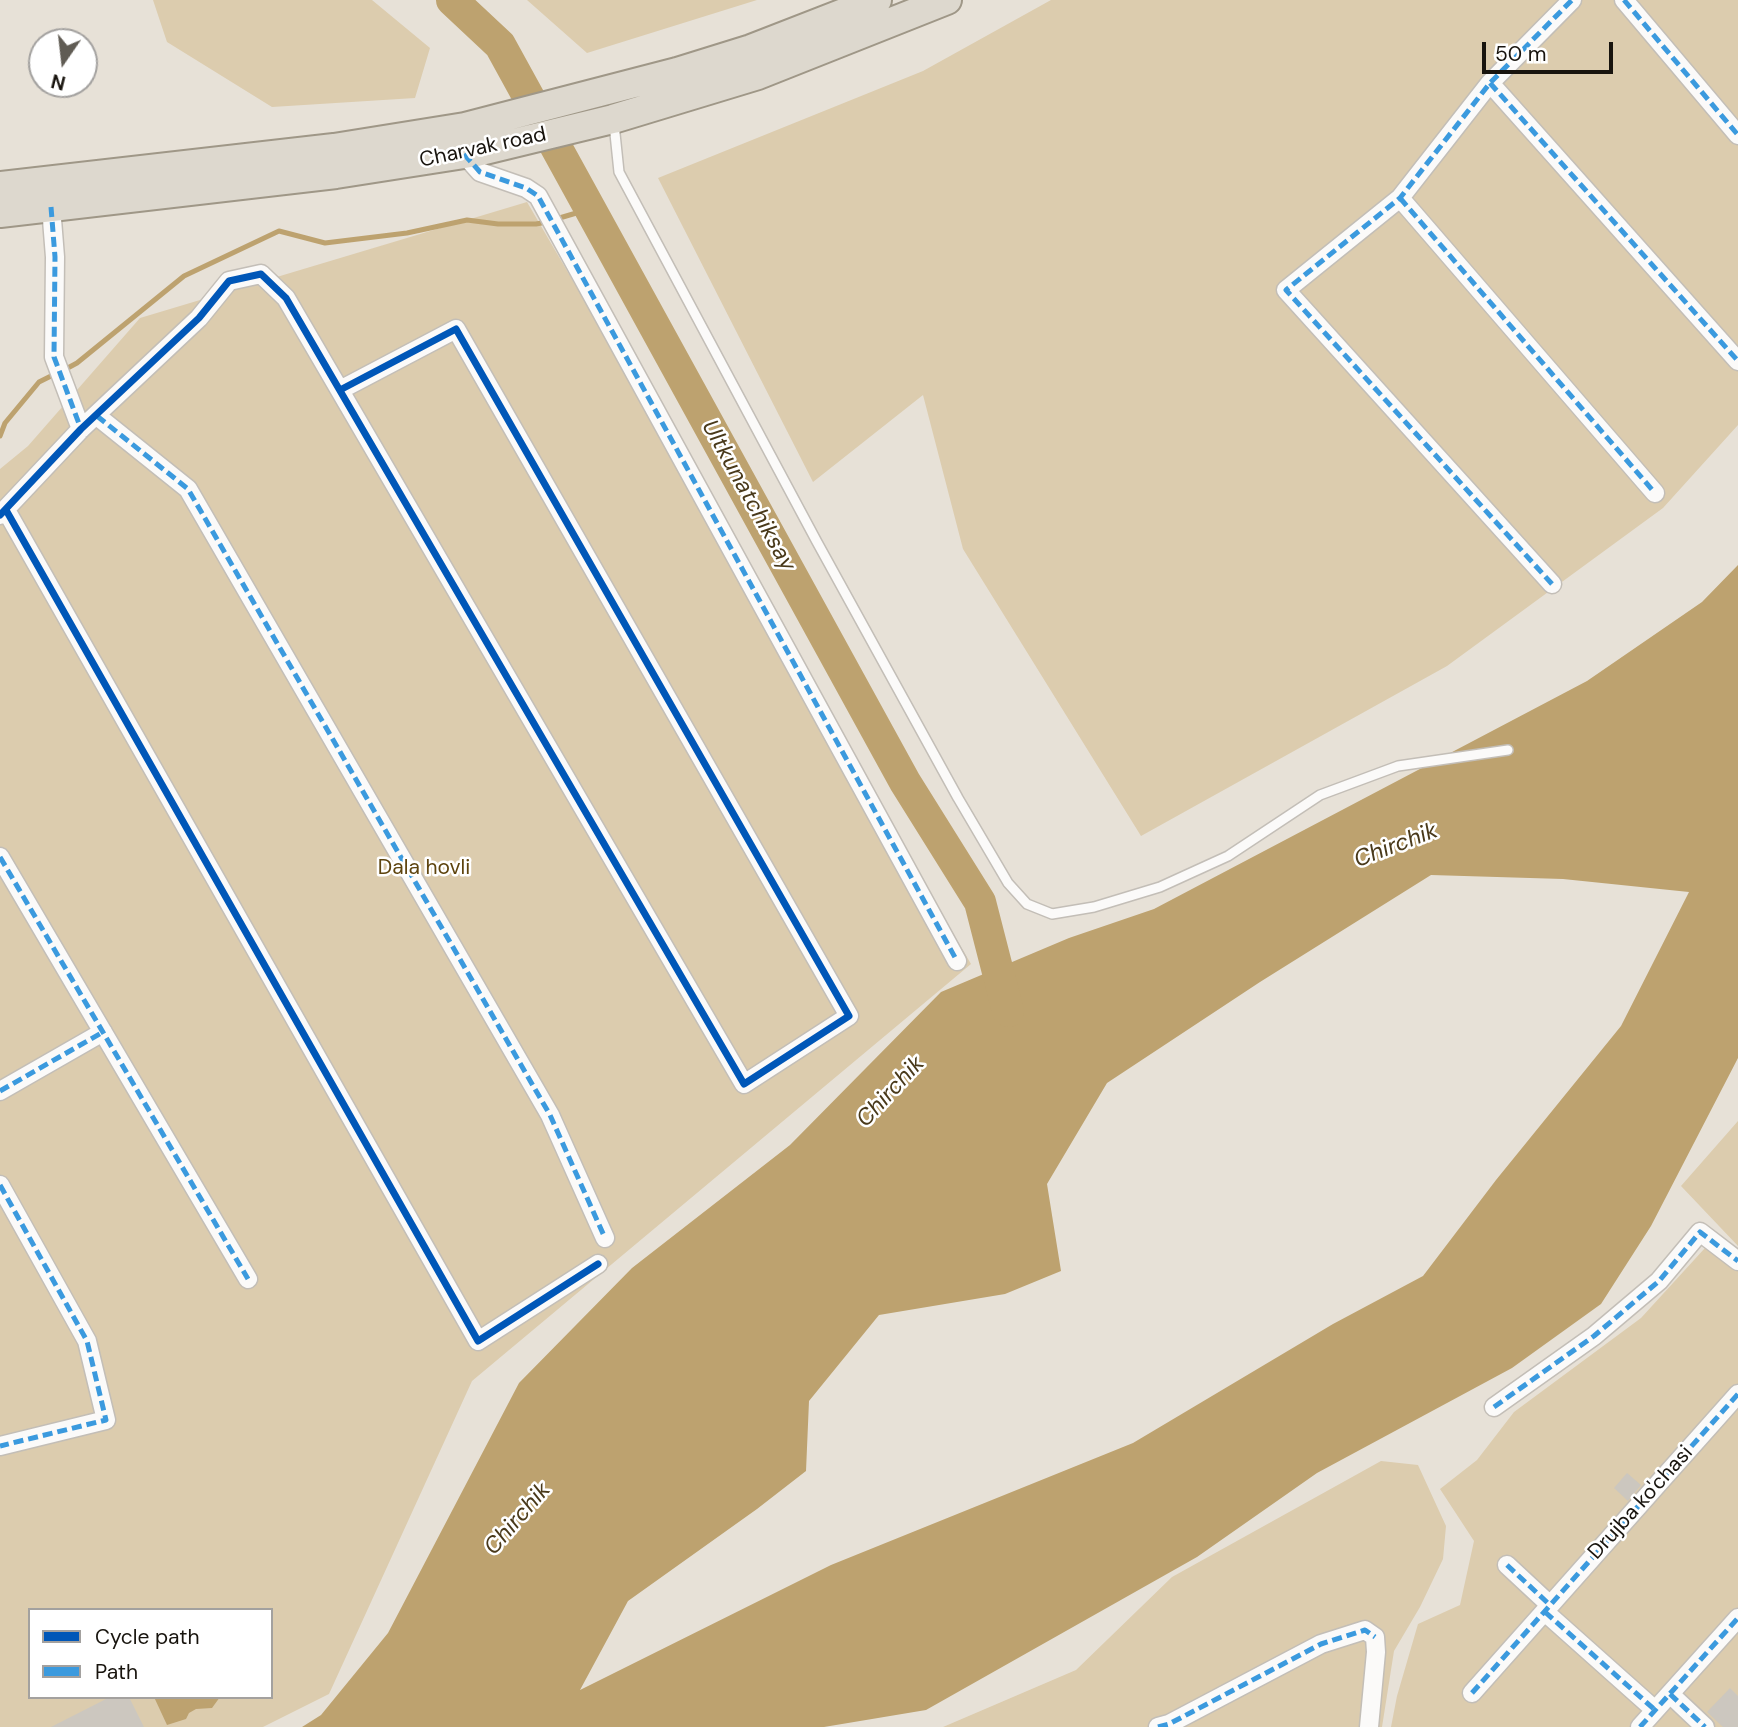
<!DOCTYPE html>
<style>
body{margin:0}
#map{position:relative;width:1738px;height:1727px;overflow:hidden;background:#e7e1d7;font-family:"DM Sans",sans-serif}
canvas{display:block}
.legend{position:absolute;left:28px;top:1608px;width:245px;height:91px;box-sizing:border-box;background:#fff;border:2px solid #a3a19f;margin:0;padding:9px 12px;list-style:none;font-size:21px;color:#18140e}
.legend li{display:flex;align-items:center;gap:14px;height:35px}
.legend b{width:35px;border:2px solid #a3a19f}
.north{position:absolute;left:28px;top:28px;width:70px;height:70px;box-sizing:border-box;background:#fff;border:2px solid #a3a19f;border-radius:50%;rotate:194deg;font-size:19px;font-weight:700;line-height:28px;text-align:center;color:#18140e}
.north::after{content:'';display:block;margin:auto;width:24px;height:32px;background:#605c54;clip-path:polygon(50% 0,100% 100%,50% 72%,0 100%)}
.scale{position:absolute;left:1482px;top:42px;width:131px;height:32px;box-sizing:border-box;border:4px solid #18140e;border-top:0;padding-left:9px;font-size:21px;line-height:24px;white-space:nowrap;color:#18140e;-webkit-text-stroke:5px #fff;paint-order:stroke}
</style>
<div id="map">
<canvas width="1738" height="1727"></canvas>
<ul class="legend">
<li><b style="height:9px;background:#0057b8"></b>Cycle path</li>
<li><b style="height:9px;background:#3b9ade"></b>Path</li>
</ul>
<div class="north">N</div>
<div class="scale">50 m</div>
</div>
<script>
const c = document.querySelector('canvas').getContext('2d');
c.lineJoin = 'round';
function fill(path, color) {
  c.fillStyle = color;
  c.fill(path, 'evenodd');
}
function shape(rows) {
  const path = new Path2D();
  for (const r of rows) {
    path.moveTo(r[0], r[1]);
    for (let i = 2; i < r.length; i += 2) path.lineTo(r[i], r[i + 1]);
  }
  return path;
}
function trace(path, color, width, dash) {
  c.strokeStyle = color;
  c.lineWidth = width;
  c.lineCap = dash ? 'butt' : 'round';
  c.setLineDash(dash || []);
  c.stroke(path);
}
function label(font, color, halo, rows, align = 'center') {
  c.font = font + ' "DM Sans",sans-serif';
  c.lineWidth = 5;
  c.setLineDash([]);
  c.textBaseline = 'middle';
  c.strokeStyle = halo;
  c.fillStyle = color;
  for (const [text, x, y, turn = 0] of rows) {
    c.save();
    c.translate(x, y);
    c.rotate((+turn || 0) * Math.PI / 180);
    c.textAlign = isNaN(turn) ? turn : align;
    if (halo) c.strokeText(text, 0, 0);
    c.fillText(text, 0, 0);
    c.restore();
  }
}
fill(shape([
 [153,0,372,0,430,48,415,98,272,107,167,42],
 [527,0,757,0,587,53],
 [1051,0,1738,0,1738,425,1663,508,1447,666,1141,836,963,549,923,395,813,482,658,178,923,71],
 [527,202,971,964,472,1381,329,1694,263,1727,0,1727,0,469,28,446,140,318],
 [30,1610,271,1610,271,1697,30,1697],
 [1738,1121,1738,1246,1681,1186],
 [1705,1248,1738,1271,1738,1727,1391,1727,1397,1696,1418,1624,1460,1605,1474,1541,1440,1489,1477,1460,1514,1412,1641,1318],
 [1381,1461,1418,1465,1446,1526,1443,1559,1420,1607,1394,1651,1382,1727,943,1727,1076,1670,1172,1577]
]), '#dcccae');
fill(shape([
 [1738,565,1738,1058,1651,1226,1601,1304,1512,1368,1317,1473,1197,1557,926,1710,824,1727,302,1727,321,1715,388,1633,519,1383,632,1268,790,1145,941,992,1069,938,1154,909,1587,681,1702,602],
 [1431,875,1563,879,1689,892,1621,1026,1496,1180,1423,1276,1333,1324,1133,1443,831,1565,580,1690,628,1601,757,1509,806,1471,809,1401,879,1315,1005,1294,1061,1271,1047,1184,1107,1083,1260,982],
 [154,1697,220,1697,212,1708,196,1709,189,1713,186,1719,167,1725]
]), '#bda26f');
trace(shape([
 [556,219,590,209],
 [64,370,77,363,184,276,279,231,325,243,407,233,467,220,498,224,536,224,547,222],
 [0,436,5,423,39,382,55,374]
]), '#bda26f', 5);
trace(shape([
 [452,0,500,45,905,782,980,902,1008,1011]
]), '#bda26f', 32);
fill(shape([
 [1627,1473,1641,1485,1628,1501,1614,1488],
 [1730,1688,1738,1696,1738,1727,1723,1727,1707,1712],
 [110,1697,129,1697,144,1727,51,1727]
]), '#ccc7bf');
const service = shape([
 [614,124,619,172,817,542,958,798,1008,883,1027,904,1052,914,1094,907,1160,887,1228,856,1320,795,1398,766,1508,750]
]);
const minor = shape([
 [1624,0,1738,135],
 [1490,83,1738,361],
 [464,154,480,172,526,188,538,196,957,961],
 [1400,198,1655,493],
 [51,207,55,257,54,357,81,429],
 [97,416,188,489,550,1115,605,1238],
 [6,510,478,1341,598,1264],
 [0,515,81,429,199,318,229,281,261,274,286,298,744,1084,849,1016,456,329,340,390],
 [1552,584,1286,290,1400,198,1490,83,1572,0],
 [0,857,248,1279],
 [0,1091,103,1032],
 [0,1185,87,1341,106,1420,0,1446],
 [1494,1407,1594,1336,1659,1281,1700,1232,1738,1261],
 [1507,1565,1550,1605],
 [1545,1612,1655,1710],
 [1472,1693,1738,1394],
 [1670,1694,1705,1727],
 [1158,1727,1169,1724,1321,1644,1365,1630,1375,1637,1376,1652,1369,1727],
 [1640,1727,1738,1618]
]);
const trunk = shape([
 [0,186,334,148,465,127,677,72,751,49,877,0],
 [0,213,336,174,477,152,613,119,758,75,947,0]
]);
trace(service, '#c3beb7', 12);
trace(minor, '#c3beb7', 21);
trace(trunk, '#9f9787', 32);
trace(service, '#fbfaf9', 9);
trace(minor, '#fbfaf9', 18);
trace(trunk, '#ddd8ce', 28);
trace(shape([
 [1624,0,1738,135],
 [1490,83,1738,361],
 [464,154,480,172,526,188,538,196,957,961],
 [1400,198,1655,493],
 [51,207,55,257,54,357,81,429],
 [97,416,188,489,550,1115,605,1238],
 [1552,584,1286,290,1400,198,1490,83,1572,0],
 [0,857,248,1279],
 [0,1091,103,1032],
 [0,1185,87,1341,106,1420,0,1446],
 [1494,1407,1594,1336,1659,1281,1700,1232,1738,1261],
 [1507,1565,1550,1605],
 [1545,1612,1655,1710],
 [1472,1693,1738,1394],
 [1670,1694,1705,1727],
 [1158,1727,1169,1724,1321,1644,1365,1630,1375,1637],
 [1640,1727,1738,1618]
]), '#3b9ade', 5, [10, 5]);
trace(shape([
 [6,510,478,1341,598,1264],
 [0,515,81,429,199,318,229,281,261,274,286,298,744,1084,849,1016,456,329,340,390]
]), '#0057b8', 7);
label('21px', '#18140e', '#fff', [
 ["Charvak road",483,148,-12],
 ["Drujba ko'chasi",1641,1503,-48]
]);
label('21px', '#5e440e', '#fff', [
 ["Dala hovli",424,868]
]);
label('italic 23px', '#49391a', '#fff', [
 ["Ultkunatchiksay",748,496,61],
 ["Chirchik",1396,846,-21],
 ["Chirchik",891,1092,-47],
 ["Chirchik",518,1519,-49]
]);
</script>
